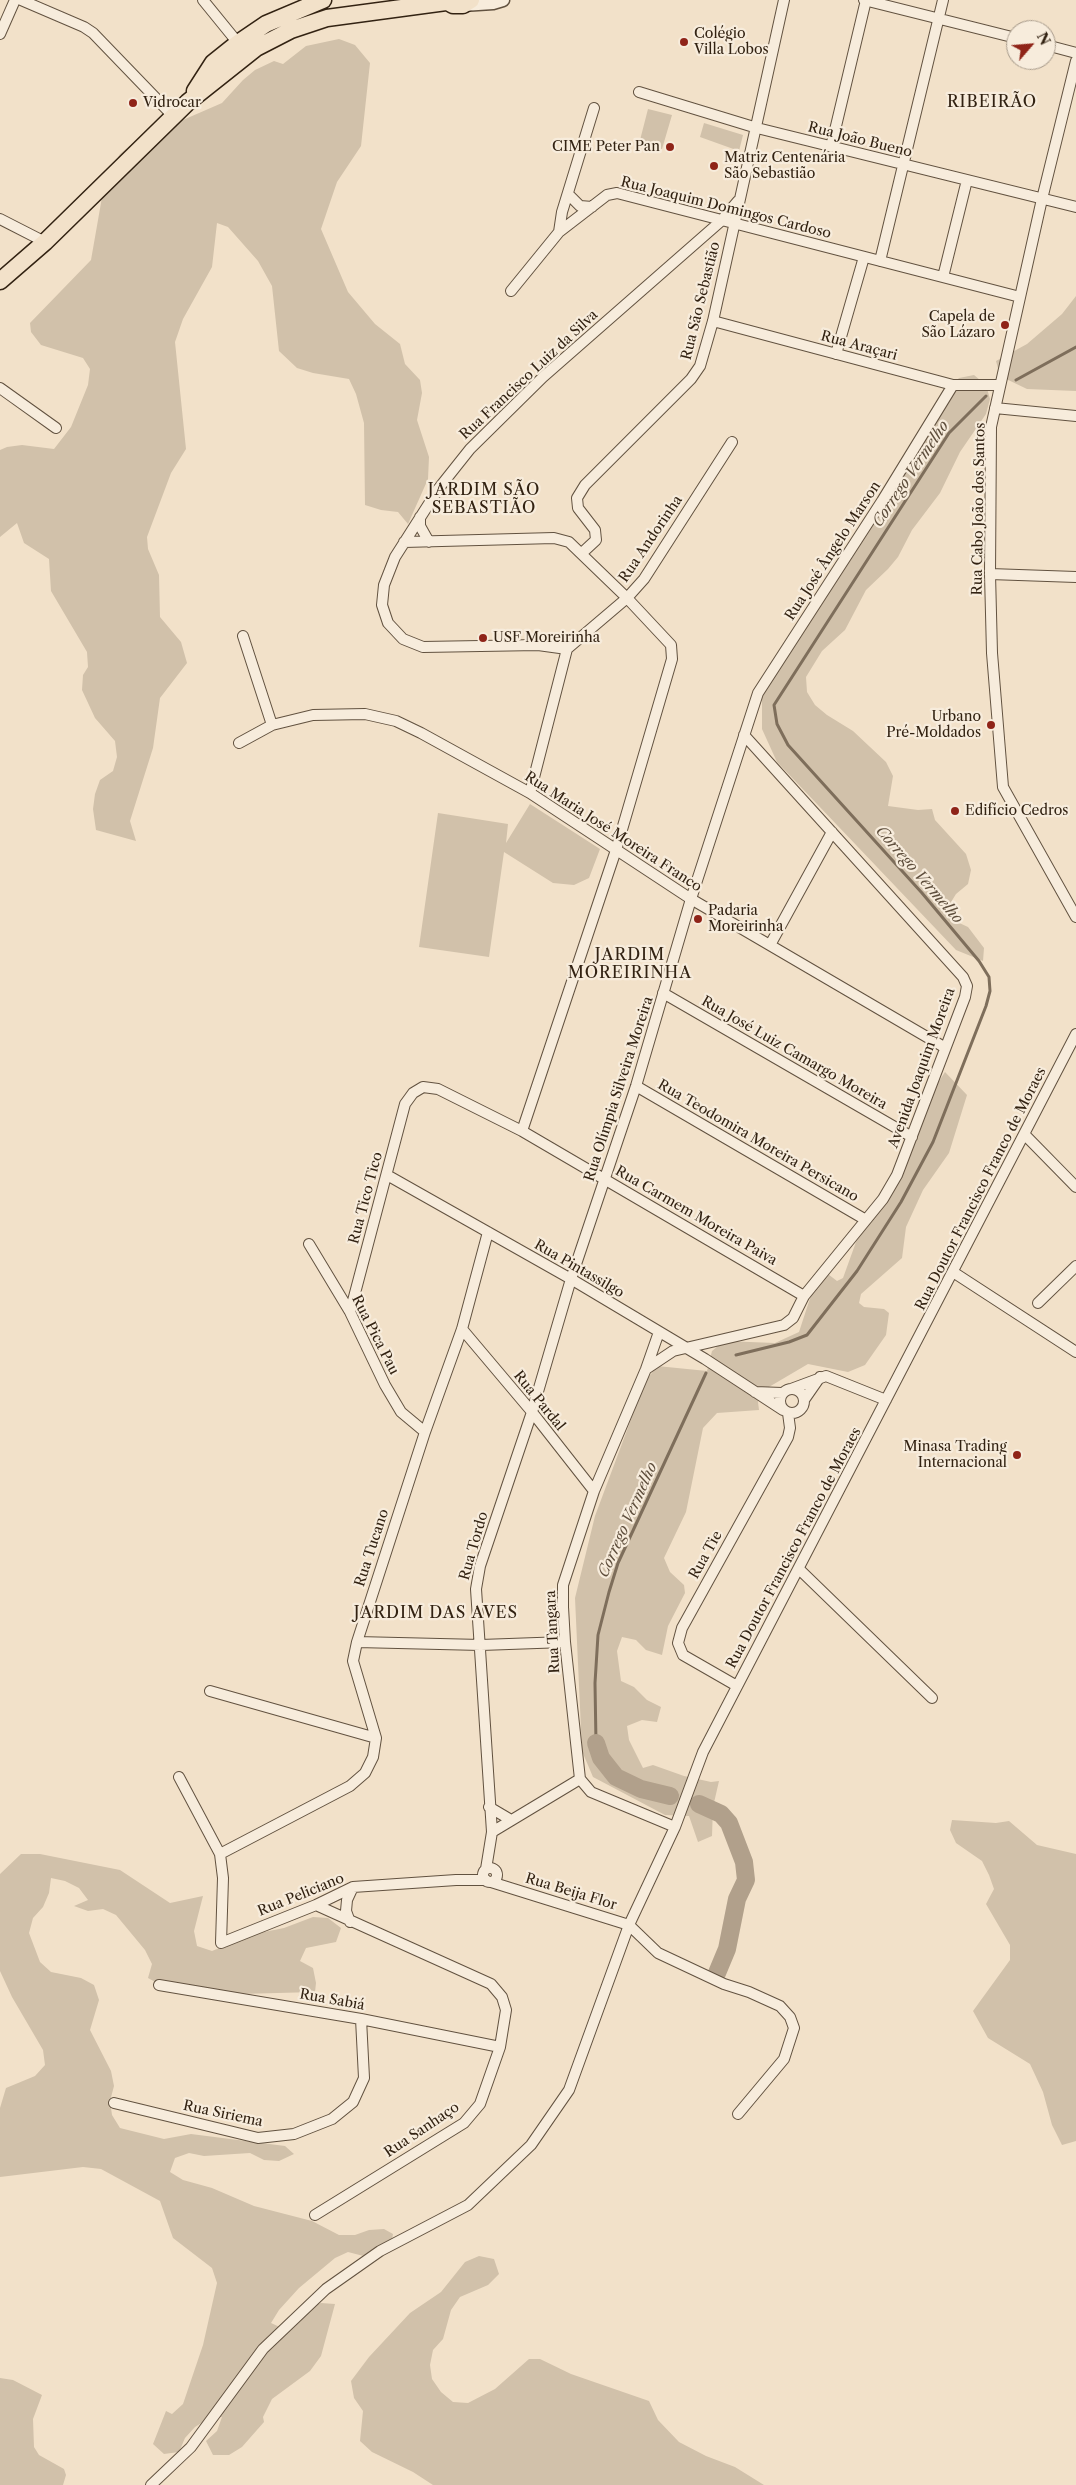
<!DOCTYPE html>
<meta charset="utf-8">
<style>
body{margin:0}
#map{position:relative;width:1076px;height:2485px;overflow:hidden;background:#f2e1c9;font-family:"Libre Caslon Text",serif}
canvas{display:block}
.north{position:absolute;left:1006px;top:20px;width:50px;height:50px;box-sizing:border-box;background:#f7ecdc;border:1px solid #a89b8b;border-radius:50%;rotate:63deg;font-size:14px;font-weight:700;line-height:20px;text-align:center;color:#322212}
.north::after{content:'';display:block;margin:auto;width:18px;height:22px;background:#8f2418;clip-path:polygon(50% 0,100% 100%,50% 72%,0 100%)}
</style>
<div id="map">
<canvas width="1076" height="2485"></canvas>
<div class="north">N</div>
</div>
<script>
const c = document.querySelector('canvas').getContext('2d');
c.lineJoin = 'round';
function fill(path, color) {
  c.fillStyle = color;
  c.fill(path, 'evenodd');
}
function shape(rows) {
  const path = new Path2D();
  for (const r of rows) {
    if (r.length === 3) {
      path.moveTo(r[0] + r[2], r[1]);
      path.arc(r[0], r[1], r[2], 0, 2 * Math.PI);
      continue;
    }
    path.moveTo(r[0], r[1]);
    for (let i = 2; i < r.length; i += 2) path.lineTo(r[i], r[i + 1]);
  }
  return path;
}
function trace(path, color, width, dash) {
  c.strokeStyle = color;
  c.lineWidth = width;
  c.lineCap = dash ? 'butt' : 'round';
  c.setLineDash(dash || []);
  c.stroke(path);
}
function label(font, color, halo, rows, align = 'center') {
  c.font = font + ' "Libre Caslon Text",serif';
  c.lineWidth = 4.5;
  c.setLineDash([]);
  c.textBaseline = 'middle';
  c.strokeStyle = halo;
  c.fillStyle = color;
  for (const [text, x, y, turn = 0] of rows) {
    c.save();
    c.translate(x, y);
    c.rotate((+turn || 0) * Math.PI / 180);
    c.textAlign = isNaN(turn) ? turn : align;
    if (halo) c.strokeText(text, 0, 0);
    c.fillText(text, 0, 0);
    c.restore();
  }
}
fill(shape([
 [339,39,355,45,370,63,361,146,337,182,321,229,348,292,375,324,400,344,405,364,420,380,422,393,417,420,429,457,428,479,408,524,398,512,381,510,365,505,364,423,356,394,349,379,313,373,297,368,279,351,272,286,258,261,228,227,217,223,212,267,183,319,175,342,186,449,171,473,147,537,148,549,159,575,160,617,181,642,187,663,160,698,153,748,130,821,136,841,96,830,93,809,95,794,100,780,113,771,117,757,115,741,95,718,82,690,83,675,88,667,87,652,51,591,49,559,24,543,17,523,0,537,0,450,7,447,22,445,54,449,71,427,88,385,90,369,83,358,41,345,31,332,30,323,91,260,105,180,120,154,144,134,162,124,176,123,222,103,243,80,255,70,274,61,283,64,306,46],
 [648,109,672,115,662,149,639,144],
 [704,123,743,135,739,151,700,137],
 [1076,296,1076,391,1027,389,1000,376,996,361,1027,344,1062,314],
 [974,375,986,385,990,399,986,414,960,452,940,493,912,530,898,557,888,569,866,590,845,630,822,651,806,677,807,692,815,705,827,715,853,731,886,762,893,776,888,806,918,810,932,809,935,820,966,854,971,870,968,884,956,894,948,907,955,921,968,927,984,948,983,961,956,950,777,762,762,729,762,688,948,389,959,378],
 [530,804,600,849,589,878,574,885,553,883,504,852,489,957,419,947,438,813,508,824,506,843],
 [945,1072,967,1095,949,1153,923,1190,906,1227,902,1258,861,1294,859,1303,864,1307,884,1309,889,1313,886,1335,865,1365,848,1372,808,1364,757,1394,759,1410,717,1413,703,1428,686,1512,664,1558,670,1572,684,1585,685,1593,668,1626,662,1655,646,1650,636,1640,622,1637,617,1651,621,1681,634,1687,647,1700,661,1707,657,1722,642,1720,627,1726,629,1740,643,1768,653,1765,684,1776,711,1782,719,1781,713,1807,712,1836,698,1842,689,1816,665,1815,593,1777,582,1751,575,1598,595,1516,645,1382,657,1366,707,1371,712,1351,724,1341,775,1343,799,1332,817,1277,824,1271,837,1281,843,1278,856,1242,897,1179,919,1112],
 [952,1820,996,1823,1009,1821,1037,1845,1076,1854,1076,2141,1062,2145,1052,2125,1043,2092,1030,2064,988,2038,973,2011,1010,1960,1010,1945,986,1904,994,1889,989,1875,982,1861,956,1843,950,1830],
 [21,1854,40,1854,120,1870,170,1903,203,1896,194,1931,197,1946,212,1951,254,1934,284,1928,313,1917,328,1918,341,1928,336,1942,306,1948,300,1961,313,1968,316,1983,315,1992,240,1994,161,1985,148,1978,152,1964,145,1950,116,1915,103,1909,88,1911,74,1906,88,1900,79,1888,65,1881,51,1878,49,1893,43,1907,33,1918,29,1933,40,1962,51,1972,81,1978,94,1985,99,2000,90,2030,111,2071,114,2086,110,2101,112,2115,120,2128,164,2139,191,2134,285,2146,294,2154,279,2161,264,2160,250,2153,204,2156,189,2153,175,2158,170,2172,183,2180,212,2188,254,2206,312,2221,339,2235,355,2235,369,2230,384,2229,393,2234,392,2240,375,2259,348,2252,335,2258,299,2288,279,2310,271,2323,284,2329,306,2308,321,2303,335,2304,321,2356,310,2371,272,2399,263,2417,264,2422,242,2447,229,2455,213,2455,206,2441,217,2431,222,2417,208,2419,195,2427,185,2438,179,2452,164,2454,153,2444,166,2411,172,2414,183,2404,203,2345,217,2283,212,2268,173,2238,160,2201,101,2169,83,2167,0,2177,0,2108,6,2088,35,2076,45,2065,43,2050,12,1997,0,1971,0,1874],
 [479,2256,494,2259,499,2274,488,2285,460,2297,451,2310,443,2339,433,2350,430,2365,432,2379,441,2392,453,2402,468,2403,495,2389,529,2359,540,2359,571,2374,649,2401,658,2420,679,2442,706,2456,735,2467,764,2485,433,2485,413,2472,372,2452,360,2441,363,2411,354,2398,351,2381,369,2357,410,2313,441,2292,465,2262],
 [0,2378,13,2380,42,2395,33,2419,34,2447,39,2455,64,2469,66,2475,63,2485,0,2485]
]), '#d1c1aa');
trace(shape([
 [1016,380,1076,347],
 [736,1355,789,1342,807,1335,857,1271,901,1202,933,1142,986,1006,990,991,989,977,979,961,922,893,788,745,777,724,774,705,949,433,986,396],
 [596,1743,595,1683,598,1635,609,1592,618,1563,706,1373]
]), '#7e6e5b', 3);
trace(shape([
 [596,1743,601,1758,616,1777,641,1789,670,1796],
 [699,1804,721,1814,729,1823,744,1862,746,1880,737,1899,727,1949,717,1973]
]), '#b1a08b', 18);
const minor = shape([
 [21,0,84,27,93,33,173,116],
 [203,0,238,43],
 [864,0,1016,38],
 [0,34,15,0],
 [1046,45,1076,53],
 [1076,61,1042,199,991,427,990,574,992,653,1003,787,1076,917],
 [639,92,757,128,1076,207],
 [594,108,562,212,559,232,607,195,617,193,1020,297],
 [831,147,866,0],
 [568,194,580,206,592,207],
 [0,219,45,242],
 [880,261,943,0],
 [943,277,967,180],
 [511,291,559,232],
 [713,321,953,385,1000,385],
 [836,354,864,257],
 [0,388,56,428],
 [995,408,1076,416],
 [420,517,420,526,429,542],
 [404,542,554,538,569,542,627,598,671,645,672,659,616,850,522,1131],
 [582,553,596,540,595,530,578,508,577,498,585,485,691,379,700,366,713,321,784,0],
 [990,574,1076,577],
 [243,636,272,725],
 [567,649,538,645,423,647,403,639,388,623,382,605,384,585,395,557,439,488,470,449,543,377,721,221,738,201],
 [567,649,627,598,644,579,732,442],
 [239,743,272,725,313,715,365,714,396,721,421,733,530,793,691,899,944,1047],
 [530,793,567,649],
 [770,945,832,832],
 [663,993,912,1137],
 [636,1086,866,1220],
 [1025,1135,1076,1187],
 [387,1175,571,1279,705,1359,783,1410],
 [309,1244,350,1312,385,1385,401,1412,425,1432],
 [953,1272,1076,1352],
 [1038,1303,1076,1266],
 [350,1312,405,1104,413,1093,423,1087,438,1089,522,1131,804,1296],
 [462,1329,532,1412,594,1491],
 [659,1332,646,1369,594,1491,563,1585,563,1607,565,1642,580,1779,591,1792,675,1827],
 [646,1369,673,1351,784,1325,793,1318,804,1296,883,1199,897,1175,965,997,967,986,963,977,744,735],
 [792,1401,12],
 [791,1389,826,1376,886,1400],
 [755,1392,782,1393],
 [804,1400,820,1377],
 [799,1569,932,1698],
 [357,1642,481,1645,565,1642],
 [737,1686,683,1655,678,1643,682,1628,788,1437,790,1428,788,1413],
 [210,1691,376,1738],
 [179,1777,220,1854,223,1878,221,1943,316,1905,353,1887,456,1880,486,1880],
 [489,1807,511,1820],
 [492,1832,476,1589,480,1566,532,1412,571,1279,636,1086,691,899,758,693,882,501,953,385],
 [220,1854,350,1786,365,1773,373,1757,376,1738,353,1661,357,1642,425,1432,462,1329,488,1232],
 [490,1875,7],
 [486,1869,492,1832,580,1779],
 [491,1882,629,1925,658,1953,724,1984,749,1992,780,2006,790,2017,794,2028,784,2059,738,2114],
 [350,1922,346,1911,347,1900,353,1887],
 [159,1985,361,2019,500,2047],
 [114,2103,258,2138,294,2134,332,2119,353,2102,364,2078,361,2019],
 [315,2215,464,2123,480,2104,500,2047,506,2010,502,1997,491,1984,316,1905],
 [151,2485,191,2447,263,2349,326,2289,380,2251,468,2205,531,2145,569,2090,629,1925,675,1827,703,1752,1076,1034]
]);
const tertiary = shape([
 [463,5,493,3,503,0]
]);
const primary = shape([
 [444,0,453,5,463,5,471,0],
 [195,91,213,63,238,43,266,24,323,0],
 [0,281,45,242,188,102,256,48,291,30,327,18,446,2]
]);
trace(minor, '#625240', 12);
trace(tertiary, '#625240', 15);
trace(primary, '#322212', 19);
trace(minor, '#f7ecdc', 10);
trace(tertiary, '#f7ecdc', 12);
trace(primary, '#f2e1c9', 16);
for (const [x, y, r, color] of [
 [684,42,5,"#8f2418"],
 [133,103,5,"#8f2418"],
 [670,147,5,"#8f2418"],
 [714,166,5,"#8f2418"],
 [1005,325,5,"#8f2418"],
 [483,638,5,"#8f2418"],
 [991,725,5,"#8f2418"],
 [955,811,5,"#8f2418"],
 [698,919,5,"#8f2418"],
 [1017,1455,5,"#8f2418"]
]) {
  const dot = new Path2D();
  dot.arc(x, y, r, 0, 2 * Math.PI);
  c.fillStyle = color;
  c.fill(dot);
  trace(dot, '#f7ecdc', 2);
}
label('14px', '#322212', '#f7ecdc', [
 ["Colégio",694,34],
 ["Villa Lobos",694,50],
 ["Vidrocar",143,103],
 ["CIME Peter Pan",660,147,"right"],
 ["Matriz Centenária",724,158],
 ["São Sebastião",724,174],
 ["Capela de",995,317,"right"],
 ["São Lázaro",995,333,"right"],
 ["USF Moreirinha",493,638],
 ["Urbano",981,717,"right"],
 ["Pré-Moldados",981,733,"right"],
 ["Edifício Cedros",965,811],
 ["Padaria",708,911],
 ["Moreirinha",708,927],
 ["Minasa Trading",1007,1447,"right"],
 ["Internacional",1007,1463,"right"]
], 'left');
label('14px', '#322212', '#f7ecdc', [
 ["Rua João Bueno",860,140,14],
 ["Rua Joaquim Domingos Cardoso",726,208,14],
 ["Rua São Sebastião",701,301,-76],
 ["Rua Araçari",859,346,15],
 ["Rua Francisco Luiz da Silva",529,375,-43],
 ["Rua Cabo João dos Santos",979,509,-89],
 ["Rua Andorinha",651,539,-56],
 ["Rua José Ângelo Marson",833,551,-57],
 ["Rua Maria José Moreira Franco",613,832,33],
 ["Rua José Luiz Camargo Moreira",794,1053,30],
 ["Avenida Joaquim Moreira",922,1068,-70],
 ["Rua Olímpia Silveira Moreira",619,1089,-72],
 ["Rua Teodomira Moreira Persicano",758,1141,30],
 ["Rua Doutor Francisco Franco de Moraes",981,1189,-63],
 ["Rua Tico Tico",366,1198,-75],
 ["Rua Carmem Moreira Paiva",696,1216,30],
 ["Rua Pintassilgo",579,1269,30],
 ["Rua Pica Pau",375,1335,63],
 ["Rua Pardal",539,1401,51],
 ["Rua Tordo",474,1546,-74],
 ["Rua Tucano",372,1548,-72],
 ["Rua Doutor Francisco Franco de Moraes",794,1548,-62],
 ["Rua Tie",706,1555,-61],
 ["Rua Tangara",553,1632,-93],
 ["Rua Beija Flor",571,1892,17],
 ["Rua Peliciano",301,1895,-22],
 ["Rua Sabiá",332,2000,10],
 ["Rua Siriema",223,2114,12],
 ["Rua Sanhaço",422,2130,-34]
]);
label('italic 15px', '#5e4e3c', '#f7ecdc', [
 ["Corrego Vermelho",911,474,-56],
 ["Corrego Vermelho",919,875,49],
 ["Corrego Vermelho",628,1520,-66]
]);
c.letterSpacing = '1px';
label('16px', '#322212', '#f7ecdc', [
 ["RIBEIRÃO",992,102],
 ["JARDIM SÃO",484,490],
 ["SEBASTIÃO",484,508],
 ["JARDIM",630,955],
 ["MOREIRINHA",630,973],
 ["JARDIM DAS AVES",436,1613]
]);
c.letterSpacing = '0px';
</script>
